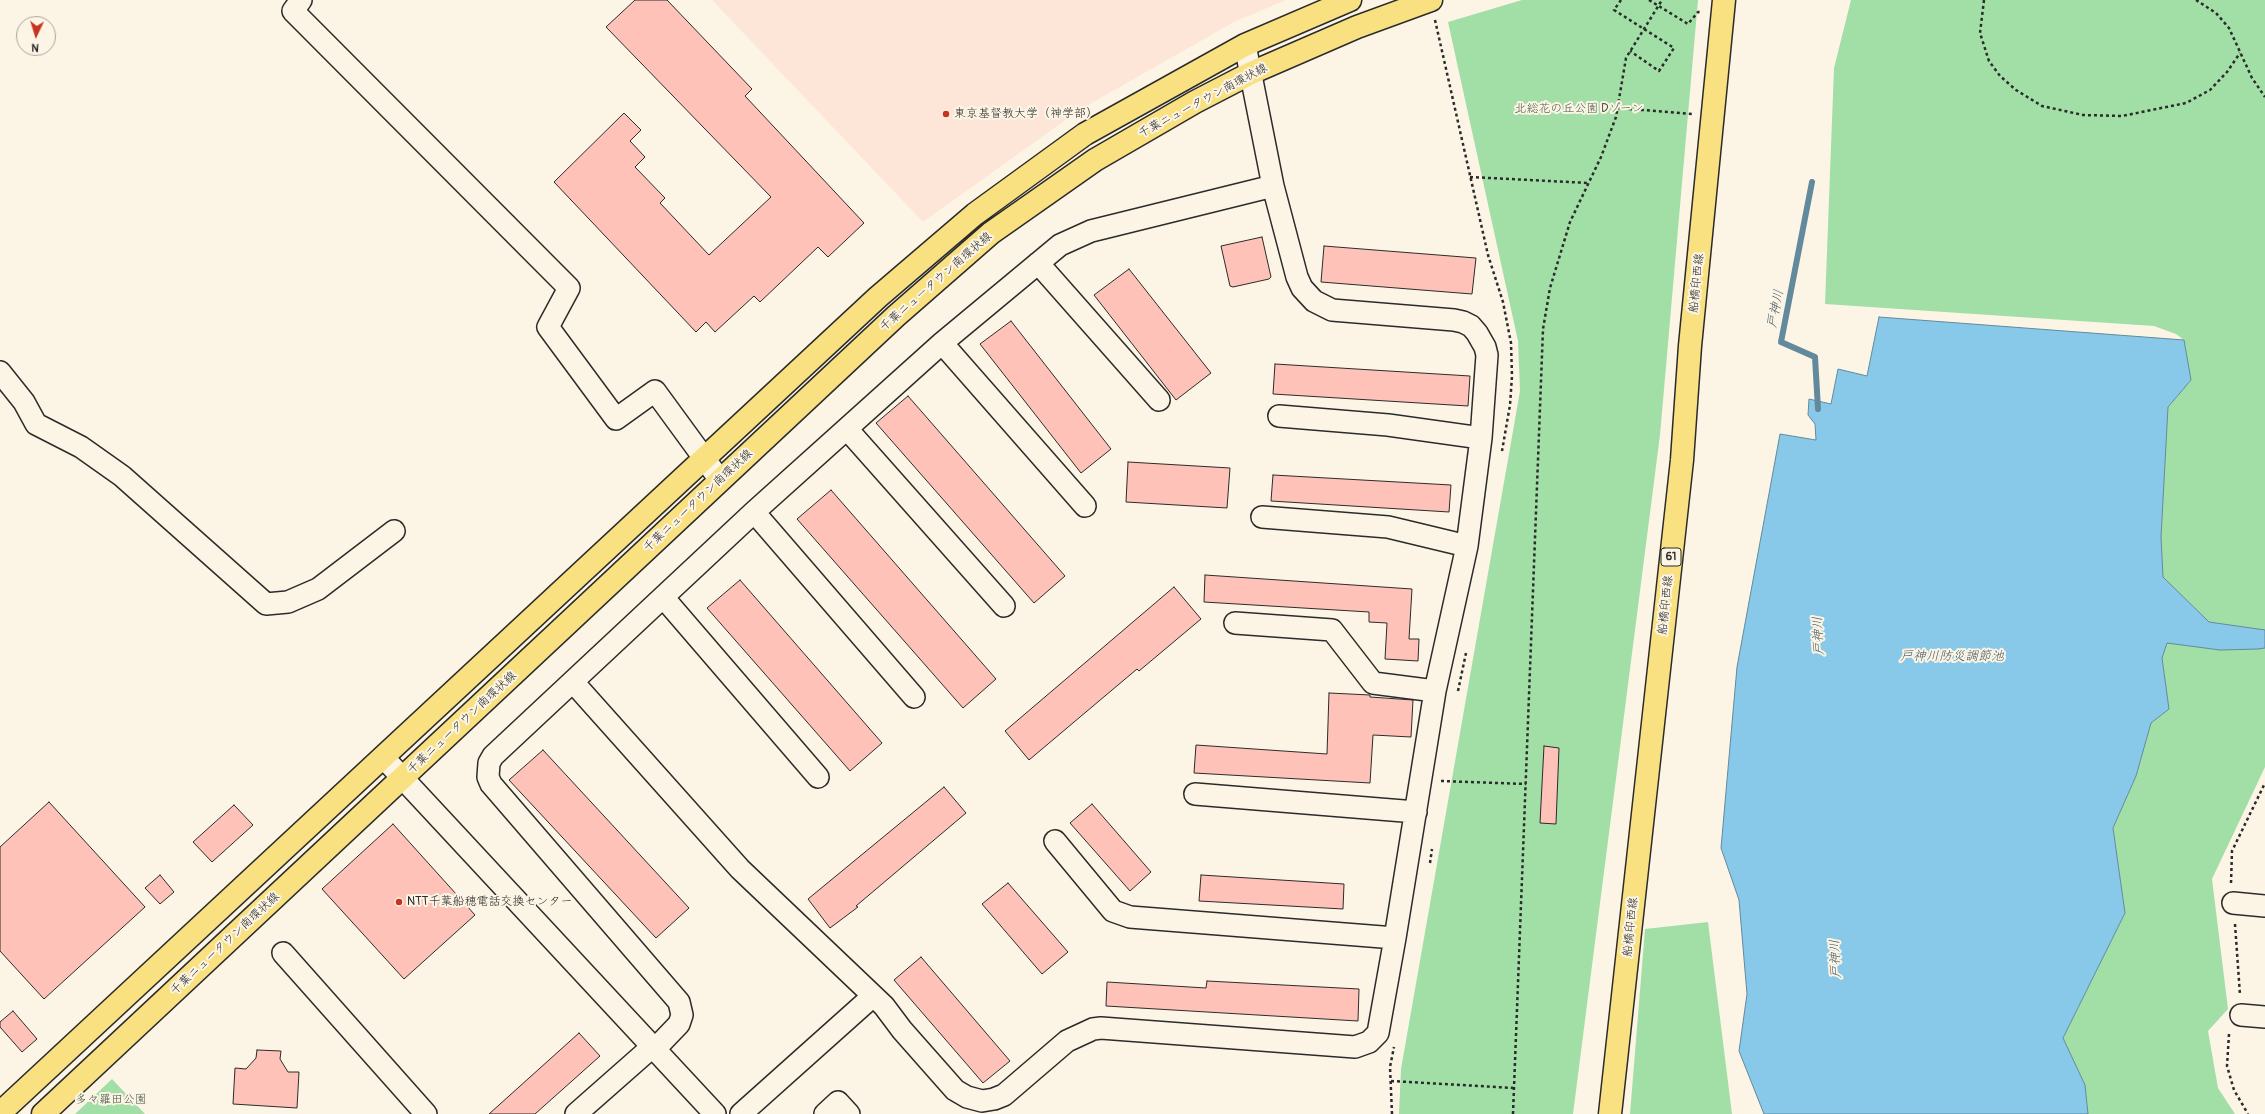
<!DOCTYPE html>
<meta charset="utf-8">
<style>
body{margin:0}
#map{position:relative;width:2265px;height:1114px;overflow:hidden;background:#fcf5e5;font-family:Pangolin,sans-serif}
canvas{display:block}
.north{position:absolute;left:16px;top:16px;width:40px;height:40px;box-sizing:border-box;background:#fcf5e5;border:1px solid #a8a49b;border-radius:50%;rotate:184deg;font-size:11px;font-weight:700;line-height:16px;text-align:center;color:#2b2b2b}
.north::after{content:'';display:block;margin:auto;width:14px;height:18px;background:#c8321e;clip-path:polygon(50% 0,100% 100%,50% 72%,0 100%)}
</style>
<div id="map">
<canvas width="2265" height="1114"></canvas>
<div class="north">N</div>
</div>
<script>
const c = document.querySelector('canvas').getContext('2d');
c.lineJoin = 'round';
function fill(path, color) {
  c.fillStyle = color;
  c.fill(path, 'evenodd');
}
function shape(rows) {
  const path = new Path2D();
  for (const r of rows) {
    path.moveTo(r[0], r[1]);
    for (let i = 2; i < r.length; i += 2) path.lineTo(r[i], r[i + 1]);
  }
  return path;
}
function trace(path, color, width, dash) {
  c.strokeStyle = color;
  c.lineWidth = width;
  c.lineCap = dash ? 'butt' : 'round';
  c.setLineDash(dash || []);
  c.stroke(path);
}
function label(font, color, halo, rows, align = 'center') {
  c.font = font + ' Pangolin,"Klee One",sans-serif';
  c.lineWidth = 4;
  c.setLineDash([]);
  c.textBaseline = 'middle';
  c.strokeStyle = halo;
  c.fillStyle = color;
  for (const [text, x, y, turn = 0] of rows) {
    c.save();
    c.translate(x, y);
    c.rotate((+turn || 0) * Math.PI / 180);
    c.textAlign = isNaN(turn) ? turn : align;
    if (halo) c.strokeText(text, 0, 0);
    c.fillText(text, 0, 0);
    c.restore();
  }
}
fill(shape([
 [712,0,1286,0,1234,22,1081,109,923,222]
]), '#fde6d8');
fill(shape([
 [1522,0,1698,0,1660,435,1573,1114,1399,1114,1401,1069,1520,391,1518,341,1448,22],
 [1851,0,2265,0,2265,630,2209,622,2163,578,2161,537,2168,407,2191,380,2184,340,2176,334,2154,326,1825,304,1834,68],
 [2167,642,2220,650,2265,648,2265,767,2212,879,2228,1009,2208,1031,2218,1088,2235,1114,2088,1114,2085,1085,2063,1038,2125,913,2113,828,2136,776,2151,723,2169,709,2162,658],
 [1708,922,1732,1114,1630,1114,1645,929],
 [112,1079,145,1114,75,1114]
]), '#a2dfa6');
const water = shape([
 [1879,317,2184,340,2191,380,2168,407,2161,537,2163,577,2209,622,2265,630,2265,648,2258,649,2220,650,2167,643,2162,658,2169,709,2151,723,2136,776,2113,828,2125,913,2063,1038,2085,1085,2088,1114,1764,1114,1739,1051,1747,994,1739,900,1721,848,1737,667,1780,434,1816,440,1815,424,1808,415,1809,399,1831,404,1838,369,1867,376,1879,317]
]);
fill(water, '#88c8e9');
trace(water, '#63899d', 1);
trace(shape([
 [1812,182,1781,342,1815,357,1818,409]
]), '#63899d', 6);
const building = shape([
 [635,0,667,0,752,89,745,96,864,223,828,257,818,247,760,302,754,296,715,332,706,322,696,332,554,182,624,113,641,130,630,141,645,157,635,167,665,198,660,203,709,255,771,197,606,27,635,0],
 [1262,237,1271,277,1269,279,1233,287,1230,286,1221,246,1262,237],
 [1324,246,1476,258,1472,294,1321,282,1324,246],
 [1129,269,1211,373,1176,400,1094,295,1129,269],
 [1011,321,1111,449,1081,473,980,344,1011,321],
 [1275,364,1470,376,1468,406,1273,394,1275,364],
 [908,396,1065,576,1034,603,876,423,908,396],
 [1128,462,1230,468,1227,508,1126,502,1128,462],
 [1273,475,1451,485,1449,512,1271,501,1273,475],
 [831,490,996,679,963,708,797,519,831,490],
 [1205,575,1412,589,1409,639,1419,639,1418,661,1385,659,1387,623,1369,622,1369,612,1204,602,1205,575],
 [740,580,882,743,850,771,707,608,740,580],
 [1174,587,1201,619,1139,671,1137,669,1029,760,1005,731,1174,587],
 [1329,693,1370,695,1370,697,1413,700,1411,737,1373,735,1370,783,1194,773,1196,745,1327,754,1329,693],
 [1544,746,1559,748,1556,824,1540,823,1544,746],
 [543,750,689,908,656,938,509,780,543,750],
 [944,787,966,813,856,906,858,907,830,928,808,899,944,787],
 [49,802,145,907,44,999,0,951,0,847,49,802],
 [1092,804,1151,872,1130,891,1070,823,1092,804],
 [234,805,253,825,212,862,193,842,234,805],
 [393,824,475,915,404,979,322,889,393,824],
 [160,875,174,892,160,904,145,888,160,875],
 [1201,875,1344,884,1343,909,1199,901,1201,875],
 [1008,883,1068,952,1042,974,982,904,1008,883],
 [921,957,1010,1061,983,1083,894,980,921,957],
 [1207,981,1359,989,1358,1021,1106,1006,1107,982,1206,988,1207,981],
 [13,1011,37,1039,22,1052,0,1027,0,1022,13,1011],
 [579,1033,600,1056,535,1114,489,1114,579,1033],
 [257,1050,281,1051,280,1059,288,1072,299,1072,297,1108,233,1104,235,1068,246,1069,256,1058,257,1050]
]);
fill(building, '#fec2b8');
trace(building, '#2b2b2b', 1);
const minor = shape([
 [301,0,293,11,569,288,548,327,616,419,655,391,720,480],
 [1038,263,1159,400],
 [942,343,1085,506],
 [0,372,24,402,36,424,81,447,122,476,266,604,288,602,318,589,394,531],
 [1279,416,1388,425,1481,438],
 [847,429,1004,606],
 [754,512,914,697],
 [1262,517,1388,527,1467,546],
 [663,597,818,777],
 [1235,623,1332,630,1373,683,1435,691],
 [573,682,740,869,884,1006,902,1030,955,1090,967,1097,982,1101,994,1099,1004,1095,1067,1041,1093,1029,1101,1028,1355,1047,1369,1042,1378,1033,1395,938,1435,691,1467,546,1481,438,1487,355,1485,347,1477,333,1471,326,1463,322,1454,320,1332,310,1314,301,1302,288,1297,277,1273,186,1245,45],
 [383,757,715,1114],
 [1195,794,1416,812],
 [1055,841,1113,911,1130,917,1395,938],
 [2233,903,2265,906],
 [283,953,426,1114],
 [2241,1015,2265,1017],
 [655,1049,679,1024,682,1015,679,1002,491,784,488,777,489,763,493,756,754,512,942,343,1060,245,1091,231,1273,186],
 [576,1114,652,1047],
 [741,1114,873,996],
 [825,1114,838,1102,849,1114]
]);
const major = shape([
 [0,1113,878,297,975,214,1085,134,1245,45,1350,0],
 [43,1114,896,316,991,233,1095,160,1195,102,1251,73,1357,27,1431,0],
 [1610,1114,1682,460,1690,346,1724,0]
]);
trace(minor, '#2b2b2b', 24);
trace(major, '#2b2b2b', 25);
trace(shape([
 [1621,0,1614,10,1674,48,1659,71,1630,51],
 [1649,0,1688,24,1698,12,1702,12],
 [1984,0,1980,33,1989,61,2000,76,2016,90,2042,106,2083,115,2122,116,2186,103,2210,90,2227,72,2240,53],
 [2196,0,2216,13,2229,28,2252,78,2265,97],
 [1435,20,1488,255,1503,302,1511,343,1512,376,1510,405,1502,451],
 [1617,108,1693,114],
 [1470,177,1589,183],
 [1458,691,1466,653],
 [1441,781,1526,784],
 [1430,863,1432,849],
 [2231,883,2232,851,2265,783],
 [2235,924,2240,995],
 [2229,1034,2227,1066,2234,1090,2248,1114],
 [1391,1081,1514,1088],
 [1392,1114,1390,1067,1394,1047],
 [1513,1114,1543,329,1550,288,1570,222,1601,157,1616,117,1626,58,1662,0]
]), '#2b2b2b', 2.5, [3, 3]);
trace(minor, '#fcf5e5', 21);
trace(major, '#f9e181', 22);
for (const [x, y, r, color] of [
 [946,114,4,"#c8321e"],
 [399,902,4,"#c8321e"]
]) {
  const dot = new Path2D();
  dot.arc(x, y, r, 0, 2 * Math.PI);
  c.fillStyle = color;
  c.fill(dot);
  trace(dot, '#fcf5e5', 1.5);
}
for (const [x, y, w] of [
 [1671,557,20]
]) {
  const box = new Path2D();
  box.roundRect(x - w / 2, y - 9, w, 18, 3);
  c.fillStyle = '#fcf5e5';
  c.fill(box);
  trace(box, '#2b2b2b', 1);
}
label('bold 11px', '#2b2b2b', null, [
 ["61",1671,557]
]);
label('12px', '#2b2b2b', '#fcf5e5', [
 ["千葉ニュータウン南環状線",1203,101,-28],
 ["千葉ニュータウン南環状線",936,282,-41],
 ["船橋印西線",1697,283,-84],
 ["千葉ニュータウン南環状線",698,501,-43],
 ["船橋印西線",1666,605,-84],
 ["千葉ニュータウン南環状線",462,723,-43],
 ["船橋印西線",1631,927,-84],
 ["千葉ニュータウン南環状線",225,944,-43]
]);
label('12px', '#49584a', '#fcf5e5', [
 ["北総花の丘公園 Dゾーン",1579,109],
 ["多々羅田公園",111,1100]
]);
label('12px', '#2b2b2b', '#fcf5e5', [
 ["東京基督教大学（神学部）",954,114],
 ["NTT千葉船穂電話交換センター",407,902]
], 'left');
label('italic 13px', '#475a64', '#fcf5e5', [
 ["戸神川",1776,309,-79],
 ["戸神川",1819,636,-93],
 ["戸神川防災調節池",1952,657],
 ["戸神川",1836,959,-93]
]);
</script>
